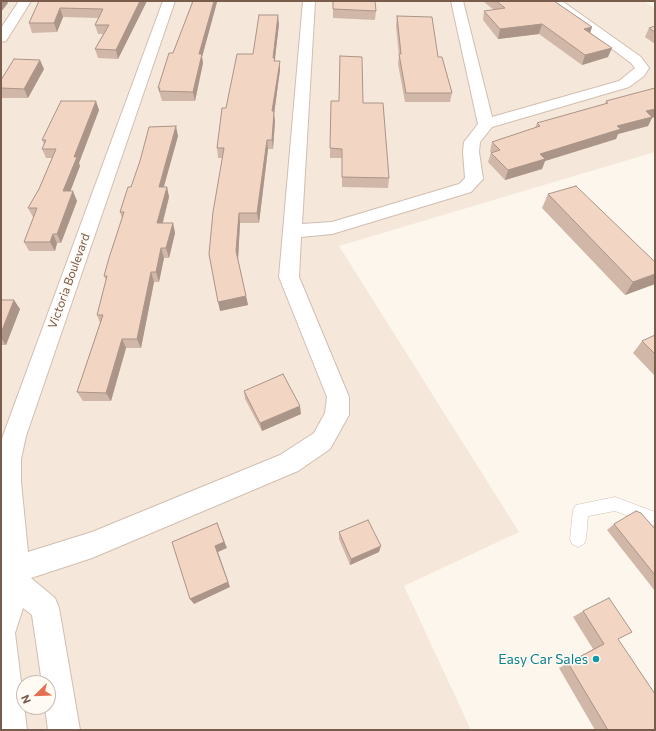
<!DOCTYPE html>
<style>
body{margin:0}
#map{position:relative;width:656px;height:731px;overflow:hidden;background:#fdf6ec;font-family:Commissioner,sans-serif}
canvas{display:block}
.frame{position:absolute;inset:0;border:2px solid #7a5c4d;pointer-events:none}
.north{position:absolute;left:16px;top:675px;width:40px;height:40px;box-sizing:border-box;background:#fffaf3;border:1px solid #cabbb1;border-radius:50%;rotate:247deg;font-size:11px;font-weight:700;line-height:16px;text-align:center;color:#7a5c4d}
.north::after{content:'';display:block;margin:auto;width:14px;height:18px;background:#e76f51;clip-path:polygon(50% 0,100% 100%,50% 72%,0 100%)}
</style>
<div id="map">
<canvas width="656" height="731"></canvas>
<div class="frame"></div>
<div class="north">N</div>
</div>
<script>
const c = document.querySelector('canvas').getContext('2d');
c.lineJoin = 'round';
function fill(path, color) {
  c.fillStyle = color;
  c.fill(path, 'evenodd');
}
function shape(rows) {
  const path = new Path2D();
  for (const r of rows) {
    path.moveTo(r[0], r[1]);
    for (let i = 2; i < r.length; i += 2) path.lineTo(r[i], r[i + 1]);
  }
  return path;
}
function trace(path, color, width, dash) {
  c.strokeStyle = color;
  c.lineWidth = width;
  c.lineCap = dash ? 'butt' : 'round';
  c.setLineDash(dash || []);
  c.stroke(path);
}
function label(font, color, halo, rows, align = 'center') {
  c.font = font + ' Commissioner,sans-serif';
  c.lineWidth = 3;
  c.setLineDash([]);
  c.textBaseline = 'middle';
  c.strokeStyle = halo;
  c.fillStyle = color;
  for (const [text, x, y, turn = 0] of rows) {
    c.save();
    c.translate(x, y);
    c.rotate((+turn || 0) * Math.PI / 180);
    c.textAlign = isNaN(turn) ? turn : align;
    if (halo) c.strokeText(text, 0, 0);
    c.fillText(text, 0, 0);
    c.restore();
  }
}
fill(shape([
 [1,1,644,1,655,8,655,152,339,246,519,532,404,586,471,730,1,730],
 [24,683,48,683,48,707,24,707]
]), '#f5e8da');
const lane = shape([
 [615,497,655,512,655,526,615,511,588,516,586,539,584,544,578,547,572,544,570,539,573,510,576,505,615,497]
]);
const street = shape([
 [19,1,31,1,6,41,1,42,1,28,19,1],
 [163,1,175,1,26,436,21,459,21,482,28,552,92,532,280,455,314,433,325,413,327,397,279,277,303,1,315,1,302,224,332,222,459,184,465,178,463,152,464,142,478,124,451,1,463,1,492,117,619,81,635,68,631,63,548,1,562,1,641,57,649,68,644,76,629,87,492,127,480,142,479,152,483,179,471,192,332,234,301,237,299,277,349,397,349,415,330,449,298,471,92,558,31,578,55,598,59,608,80,730,48,730,45,707,48,707,48,683,42,683,32,615,23,608,15,633,27,730,1,730,1,441,163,1]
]);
trace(lane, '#d1beb0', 1);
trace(street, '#d1beb0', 2);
fill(lane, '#fff');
fill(street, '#fff');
fill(shape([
 [39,1,147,1,118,59,98,58,95,49,103,34,98,34,95,25,98,18,63,17,57,32,32,33,29,23],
 [193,1,268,1,268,2,217,2,202,57,203,63,195,101,162,101,158,88,173,53],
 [333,1,376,11,375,20,333,18],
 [485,1,554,1,592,27,590,33,608,57,582,65,539,34,498,39,483,20,484,11,494,10,484,2],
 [397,16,438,57,452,93,450,102,405,102,398,64,399,56,396,26],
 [279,24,275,58,275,61,280,70,274,114,275,121,273,149,268,149,259,223,240,223,238,259,248,305,220,311,222,158,218,158,217,148,226,108,253,54],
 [655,26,655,44,645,37,649,28],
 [44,69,28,98,1,98,1,80],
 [606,101,652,118,648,126,618,134,616,139,545,161,542,169,505,180,488,162,491,153,490,151,492,142,535,128,537,123,605,104],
 [363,103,389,178,388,188,342,187,342,158,330,158,330,148],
 [99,110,79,163,80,166,70,191,77,201,61,243,57,243,55,251,29,251,24,242,34,217,33,217,28,208,39,189,52,158,46,158,42,149,44,144,42,140],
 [178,136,164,187,167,187,169,197,163,223,173,223,175,233,169,258,164,258,159,282,154,282,141,348,126,348,111,401,83,401,77,392,100,323,97,315,106,280,104,276,122,218,120,212,131,187],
 [548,194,655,284,625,295,542,208],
 [1,300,20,309,6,345,1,345],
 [655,335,655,376,633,353,642,341],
 [244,391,301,414,262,431,245,399],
 [614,524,655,529,655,591,607,530],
 [339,532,379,552,350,565,339,539],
 [583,611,618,639,655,730,595,730,559,668,593,649,573,617]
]), '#d1b7a8');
fill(shape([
 [1,1,7,1,8,3,1,12],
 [140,1,147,1,118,59,116,50],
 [214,1,217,1,217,2,202,57,203,63,195,101,193,92,199,54],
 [60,8,63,17,57,32,54,23],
 [278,15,279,24,275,58,275,67,273,58],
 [542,24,539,34,498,39,500,29],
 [592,27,589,36,584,29],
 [612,48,608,57,582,65,585,55],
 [40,60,44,69,28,98,24,89],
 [280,61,280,70,274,114,275,121,273,149,272,140,272,111],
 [96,101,99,110,79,163,80,166,67,200,63,191,74,157],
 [655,109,655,117,652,118,648,126,618,134,616,139,545,161,542,169,505,180,508,170,540,154,617,126,646,111],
 [176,126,178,136,161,196,159,187],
 [267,140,268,149,259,223,257,213],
 [167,187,169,197,160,232,157,223],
 [73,191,77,201,61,243,57,234],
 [239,213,240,223,238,261,236,251],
 [173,223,175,233,169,258,166,248],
 [53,234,57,243,55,251,50,242],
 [161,248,164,258,159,282,156,272],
 [151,272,154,282,141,348,137,339],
 [655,274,655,284,625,295,633,282],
 [246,296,248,305,220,311,218,302],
 [14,300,20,309,6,345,1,338,1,333],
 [122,339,126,348,111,401,106,393],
 [300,406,301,414,262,431,260,423],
 [217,523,227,548,218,552,230,587,194,604,190,599,215,546],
 [381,546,379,552,350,565,351,559]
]), '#aa9588');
const building = shape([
 [39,1,140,1,116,50,95,49,109,25,95,25,103,9,60,8,54,23,29,23,39,1],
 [193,1,214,1,199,54,202,54,193,92,159,91,160,88,158,88,169,53,173,53,193,1],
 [333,1,375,1,376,11,333,9,333,1],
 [496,1,554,1,592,27,584,29,612,48,585,55,542,24,500,29,484,11,505,8,496,1],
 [259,15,278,15,273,58,275,58,274,61,280,61,272,111,274,111,272,140,267,140,257,213,239,213,236,251,246,296,218,302,209,254,213,212,224,148,217,148,222,108,226,108,237,54,253,54,259,15],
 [397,16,432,17,438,57,442,57,452,93,406,93,399,54,401,54,397,16],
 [655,26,655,32,649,28,655,26],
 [340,56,362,57,363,103,383,103,389,178,342,177,342,149,330,148,331,101,339,101,340,56],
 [14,59,40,60,24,89,1,88,1,80,14,59],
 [655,88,655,109,646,111,652,117,617,126,621,129,540,154,545,159,508,170,491,153,500,150,492,142,540,126,537,123,608,103,606,101,655,88],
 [61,101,96,101,74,157,77,157,63,191,73,191,57,234,53,234,50,242,24,242,37,208,28,208,39,189,56,149,42,149,46,140,42,140,61,101],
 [176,126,159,187,167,187,157,223,173,223,166,248,161,248,156,272,151,272,137,339,122,339,106,393,77,392,103,315,97,315,107,276,104,276,109,258,124,212,120,212,128,187,131,187,140,161,149,127,176,126],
 [576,186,655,262,655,274,633,282,548,194,576,186],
 [1,300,14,300,1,333,1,300],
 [655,335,655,354,642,341,655,335],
 [283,374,300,406,260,423,244,391,283,374],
 [636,511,641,513,655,529,655,575,614,524,636,511],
 [368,520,381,546,351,559,339,532,368,520],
 [217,523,224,542,215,546,228,582,190,599,172,542,217,523],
 [609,598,632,632,618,639,655,694,655,730,608,730,568,663,604,644,583,611,609,598]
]);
fill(building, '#f3d5c3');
trace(building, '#aa9588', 1);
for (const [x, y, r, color] of [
 [596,659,4,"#0f9aa8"]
]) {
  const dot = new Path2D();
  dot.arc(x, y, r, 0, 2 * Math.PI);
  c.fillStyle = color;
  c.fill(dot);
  trace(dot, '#fffaf3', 1.5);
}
label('12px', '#7a5c4d', '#fffaf3', [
 ["Victoria Boulevard",69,281,-70]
]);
label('14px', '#0d838f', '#fffaf3', [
 ["Easy Car Sales",588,659]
], 'right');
</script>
